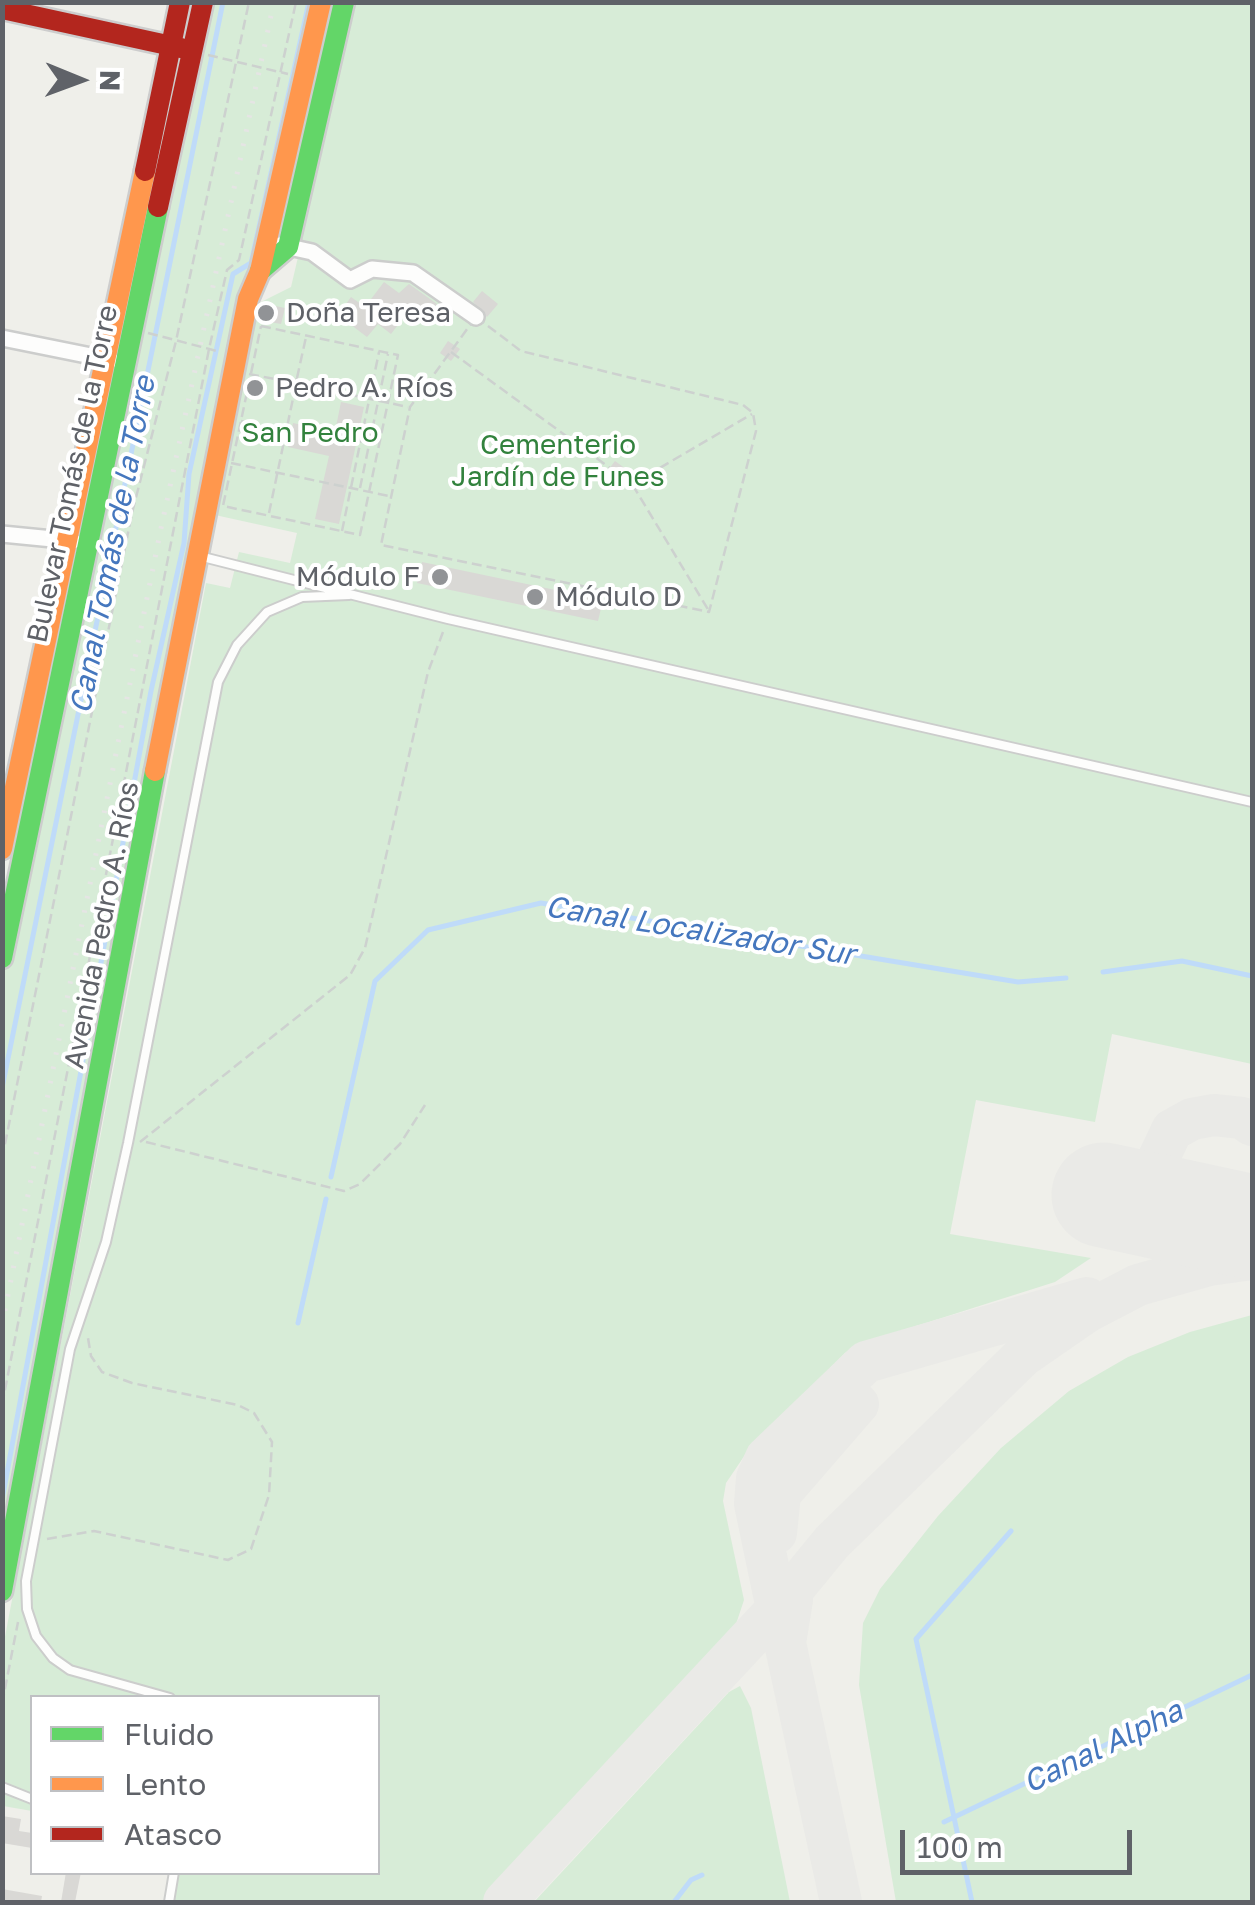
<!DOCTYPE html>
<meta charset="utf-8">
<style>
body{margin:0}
#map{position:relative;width:1255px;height:1905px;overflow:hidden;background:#efefea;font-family:"Golos Text",sans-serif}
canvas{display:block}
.frame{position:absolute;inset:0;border:5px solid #5f6268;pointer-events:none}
.legend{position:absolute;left:30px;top:1695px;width:350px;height:180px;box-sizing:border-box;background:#fff;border:2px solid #bfc0c3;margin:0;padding:12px 18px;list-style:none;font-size:30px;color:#5f6268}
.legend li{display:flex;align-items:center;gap:20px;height:50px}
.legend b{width:50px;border:2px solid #bfc0c3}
.north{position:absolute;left:30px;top:30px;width:100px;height:100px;-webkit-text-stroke:8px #fff;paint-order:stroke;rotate:91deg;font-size:28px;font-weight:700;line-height:40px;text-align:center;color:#5f6268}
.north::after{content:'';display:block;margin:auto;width:35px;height:45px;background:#5f6268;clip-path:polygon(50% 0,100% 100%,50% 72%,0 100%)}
.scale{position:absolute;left:900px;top:1830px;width:232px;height:45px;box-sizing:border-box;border:5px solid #5f6268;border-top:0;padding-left:12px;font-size:30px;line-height:35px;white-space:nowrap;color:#5f6268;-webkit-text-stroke:8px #fff;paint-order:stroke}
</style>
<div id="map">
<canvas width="1255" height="1905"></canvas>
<div class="frame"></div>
<ul class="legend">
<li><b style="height:12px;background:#63d668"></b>Fluido</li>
<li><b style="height:12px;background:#ff974d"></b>Lento</li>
<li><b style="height:12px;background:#b3261e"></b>Atasco</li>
</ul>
<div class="north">N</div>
<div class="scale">100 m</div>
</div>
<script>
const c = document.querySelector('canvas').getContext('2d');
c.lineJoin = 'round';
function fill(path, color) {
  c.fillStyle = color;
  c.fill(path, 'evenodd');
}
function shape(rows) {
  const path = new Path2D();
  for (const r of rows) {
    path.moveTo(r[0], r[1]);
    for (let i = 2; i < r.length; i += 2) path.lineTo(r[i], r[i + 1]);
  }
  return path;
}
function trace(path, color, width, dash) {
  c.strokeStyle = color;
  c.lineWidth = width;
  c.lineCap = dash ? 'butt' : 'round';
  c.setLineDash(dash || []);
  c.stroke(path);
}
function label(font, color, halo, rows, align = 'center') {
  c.font = font + ' "Golos Text",sans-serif';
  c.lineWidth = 8;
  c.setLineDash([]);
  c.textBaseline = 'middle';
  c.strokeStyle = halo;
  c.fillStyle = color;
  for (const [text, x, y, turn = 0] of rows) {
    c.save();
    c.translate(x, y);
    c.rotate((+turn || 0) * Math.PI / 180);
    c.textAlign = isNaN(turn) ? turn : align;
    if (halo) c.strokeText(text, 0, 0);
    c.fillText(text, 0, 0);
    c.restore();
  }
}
fill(shape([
 [203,3,1252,3,1252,1064,1112,1034,1095,1122,976,1100,950,1234,1091,1258,1055,1282,869,1341,845,1353,747,1452,726,1483,723,1501,744,1600,733,1633,482,1902,166,1902,171,1873,378,1872,378,1698,32,1698,32,1811,3,1806,3,1647,206,583,230,588,239,552,290,563,297,533,215,515,259,303,291,287,302,240,290,236,260,271,3,1591,3,958],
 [1252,1315,1252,1902,896,1902,859,1685,863,1623,880,1589,938,1516,1001,1448,1069,1391,1128,1357,1190,1332],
 [740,1686,751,1708,790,1902,534,1902,729,1692]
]), '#d7ecd7');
trace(shape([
 [1103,972,1182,961,1252,976],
 [2,1088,223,2],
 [331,1177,375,981,428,930,541,903,1018,982,1066,978],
 [298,1323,326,1199],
 [2,1500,151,691,184,543,189,474,233,274,251,263,309,2],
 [944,1822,1252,1675],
 [674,1902,691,1880,702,1875],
 [972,1902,916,1639,1011,1531]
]), '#bfdbf9', 5);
trace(shape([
 [1171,1209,1159,1192,1155,1166,1172,1130,1192,1119,1214,1115,1242,1118,1252,1125],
 [776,1533,780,1494,858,1404],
 [792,1600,785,1643,841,1902],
 [781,1628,755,1504,757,1478,766,1458,866,1362,1087,1298],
 [504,1902,777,1609,832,1542,1023,1356,1088,1311,1138,1285,1209,1265,1252,1259]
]), '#eaeae7', 42);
trace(shape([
 [1104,1195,1252,1227]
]), '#eaeae7', 105);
fill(shape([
 [384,282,399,293,409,284,437,304,425,319,410,309,391,334,378,324,367,337,338,315,351,297,365,307],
 [482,291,498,304,487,317,473,302],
 [261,303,285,308,281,324,258,320],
 [448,341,460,349,451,361,440,353],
 [341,402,364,407,339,524,315,519,329,456,288,447,293,423,335,432],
 [615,461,626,469,617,482,605,474],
 [422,562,603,600,598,621,417,583],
 [2,1816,21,1819,19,1831,32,1833,32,1848,2,1843],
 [66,1872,81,1872,75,1902,61,1902],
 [2,1889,42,1896,41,1902,2,1902]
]), '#d9d8d5');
const lane = shape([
 [199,556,448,619,1252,802],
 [170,1698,70,1670,53,1658,36,1636,27,1609,26,1581,70,1349,106,1242,128,1143,218,682,237,645,267,612,302,597,349,595],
 [2,1787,32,1799],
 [169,1902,174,1872]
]);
const street = shape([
 [280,245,312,252,350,280,372,269,413,273,476,317],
 [2,338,111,360],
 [2,534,73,541]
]);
const fast = shape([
 [260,271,288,247,344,2],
 [2,958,158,207],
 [2,1591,155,771]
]);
const slow = shape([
 [155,771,248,299,260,271,321,2],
 [2,849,145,171]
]);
const jam = shape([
 [2,9,181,48],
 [145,171,180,2],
 [158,207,203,2]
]);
trace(lane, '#cccdcc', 12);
trace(street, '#cccdcc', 20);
trace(fast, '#cdcdcd', 25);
trace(slow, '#cdcdcd', 25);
trace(jam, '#cdcdcd', 25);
trace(shape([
 [208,55,288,74],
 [476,317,521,351,743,405,753,413,756,431,709,612,381,545,410,407,476,317],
 [261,326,398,355,360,535,223,506,261,326],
 [148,333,217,351],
 [451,352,632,484,709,611],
 [249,374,290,382],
 [297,378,306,337],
 [300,384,295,388,292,382,297,379,300,384,408,407],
 [241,421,258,426],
 [231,463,389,496],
 [634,483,752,414],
 [360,488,388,354],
 [269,513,295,389],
 [342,531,379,352],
 [140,1142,350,975,365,948,428,672,443,632],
 [146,1142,344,1191,360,1184,400,1144,425,1105],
 [2,1159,132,513,176,341,249,2],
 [2,1405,209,349,227,270,239,260,296,2],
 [47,1539,94,1531,228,1560,251,1549,269,1495,272,1442,254,1413,238,1405,132,1383,102,1372,91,1356,88,1338],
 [2,1704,18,1622]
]), '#cdd1cf', 2.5, [10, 5]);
trace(lane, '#fdfdfc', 8);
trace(street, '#fdfdfc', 15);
trace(fast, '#63d668', 20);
trace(slow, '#ff974d', 20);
trace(jam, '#b3261e', 20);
trace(shape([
 [2,1325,160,533,274,2]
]), '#e5e5e4', 5, [2.5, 12]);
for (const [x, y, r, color] of [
 [266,313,10,"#919396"],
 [255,388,10,"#919396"],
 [440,577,10,"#919396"],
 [535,597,10,"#919396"]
]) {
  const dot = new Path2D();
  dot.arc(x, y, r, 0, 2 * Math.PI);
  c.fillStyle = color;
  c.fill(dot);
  trace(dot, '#fff', 4);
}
label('28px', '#5f6268', '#fff', [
 ["Doña Teresa",286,313],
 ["Pedro A. Ríos",275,388],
 ["Módulo F",420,577,"right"],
 ["Módulo D",555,597]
], 'left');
label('28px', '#32823d', '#fff', [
 ["San Pedro",310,433],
 ["Cementerio",558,445],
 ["Jardín de Funes",558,477]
]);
label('28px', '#5f6268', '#fff', [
 ["Bulevar Tomás de la Torre",73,474,-78],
 ["Avenida Pedro A. Ríos",102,925,-79]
]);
label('italic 30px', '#4577be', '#fff', [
 ["Canal Tomás de la Torre",113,545,-79],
 ["Canal Localizador Sur",700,931,9],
 ["Canal Alpha",1103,1747,-26]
]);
</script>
